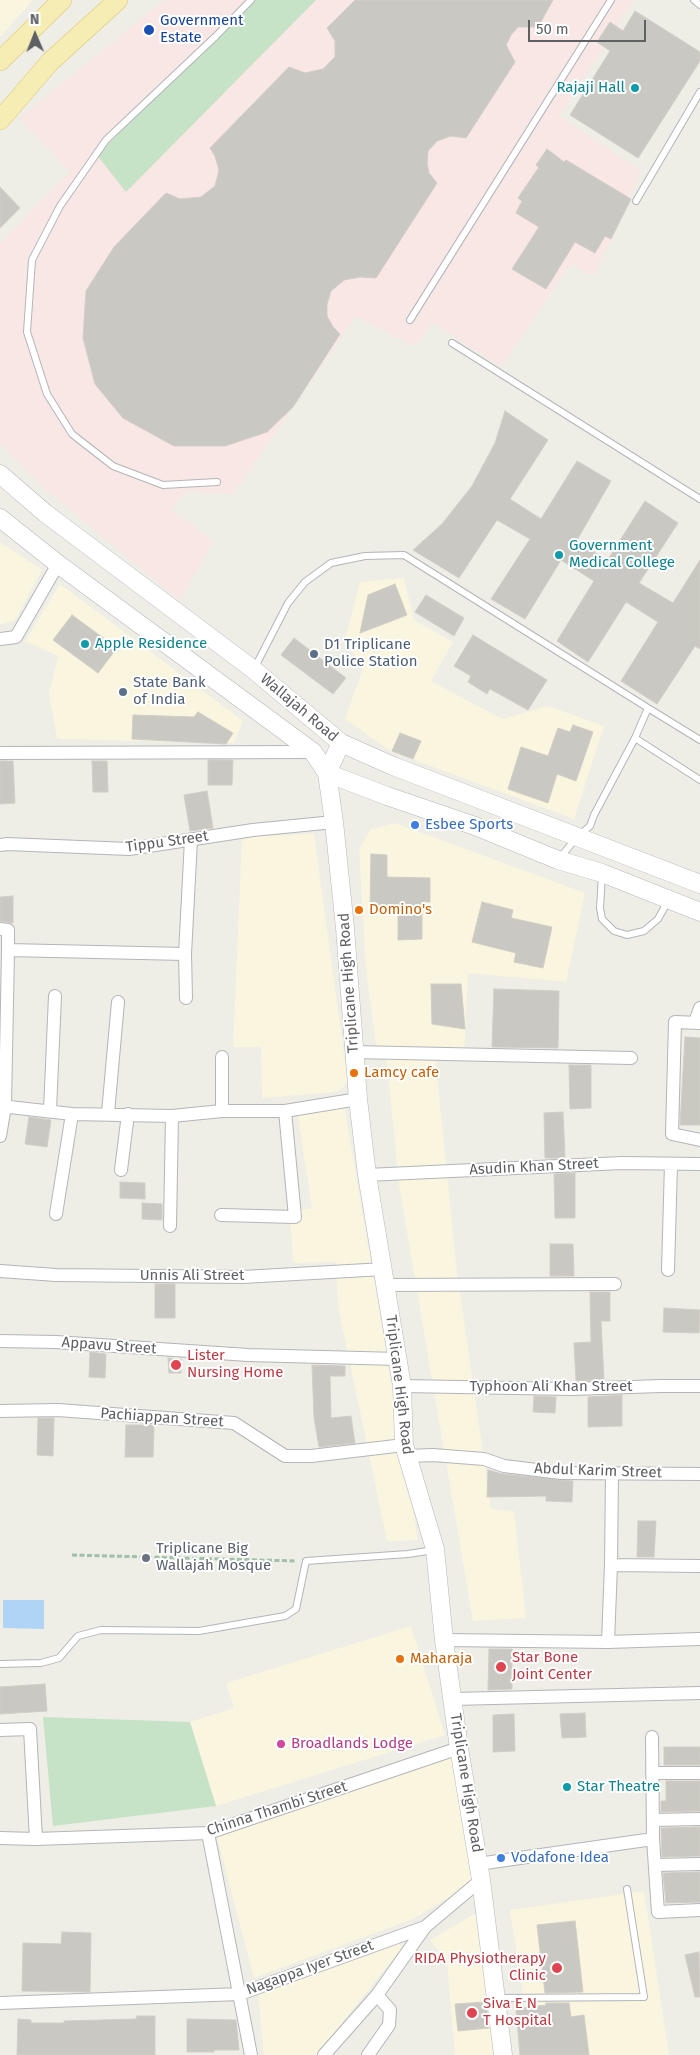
<!DOCTYPE html>
<style>
body{margin:0}
#map{position:relative;width:700px;height:2055px;overflow:hidden;background:#eeede6;font-family:"Fira Sans",sans-serif}
canvas{display:block}
.north{position:absolute;left:10px;top:10px;width:50px;height:50px;-webkit-text-stroke:4px #fff;paint-order:stroke;rotate:359deg;font-size:14px;font-weight:700;line-height:20px;text-align:center;color:#5e6064}
.north::after{content:'';display:block;margin:auto;width:18px;height:22px;background:#5e6064;clip-path:polygon(50% 0,100% 100%,50% 72%,0 100%)}
.scale{position:absolute;left:528px;top:20px;width:118px;height:22px;box-sizing:border-box;border:2px solid #5e6064;border-top:0;padding-left:6px;font-size:15px;line-height:18px;white-space:nowrap;color:#5e6064;-webkit-text-stroke:4px #fff;paint-order:stroke}
</style>
<div id="map">
<canvas width="700" height="2055"></canvas>
<div class="north">N</div>
<div class="scale">50 m</div>
</div>
<script>
const c = document.querySelector('canvas').getContext('2d');
c.lineJoin = 'round';
function fill(path, color) {
  c.fillStyle = color;
  c.fill(path, 'evenodd');
}
function shape(rows) {
  const path = new Path2D();
  for (const r of rows) {
    path.moveTo(r[0], r[1]);
    for (let i = 2; i < r.length; i += 2) path.lineTo(r[i], r[i + 1]);
  }
  return path;
}
function trace(path, color, width, dash) {
  c.strokeStyle = color;
  c.lineWidth = width;
  c.lineCap = dash ? 'butt' : 'round';
  c.setLineDash(dash || []);
  c.stroke(path);
}
function label(font, color, halo, rows, align = 'center') {
  c.font = font + ' "Fira Sans",sans-serif';
  c.lineWidth = 4;
  c.setLineDash([]);
  c.textBaseline = 'middle';
  c.strokeStyle = halo;
  c.fillStyle = color;
  for (const [text, x, y, turn = 0] of rows) {
    c.save();
    c.translate(x, y);
    c.rotate((+turn || 0) * Math.PI / 180);
    c.textAlign = isNaN(turn) ? turn : align;
    if (halo) c.strokeText(text, 0, 0);
    c.fillText(text, 0, 0);
    c.restore();
  }
}
fill(shape([
 [0,0,33,0,0,37],
 [0,542,42,570,15,620,0,625],
 [404,578,414,620,453,642,431,681,502,719,548,706,604,726,574,819,390,751,345,719,364,665,344,644,360,582],
 [60,584,243,721,234,743,57,739,49,694,58,656,25,641],
 [395,823,585,893,566,982,468,973,464,1055,377,1052,366,970,359,849,371,829],
 [314,834,348,1083,337,1092,262,1098,261,1047,233,1047,242,837],
 [386,1055,435,1056,457,1272,491,1509,514,1511,526,1618,473,1621,399,1185],
 [344,1104,418,1540,387,1541,339,1311,335,1262,293,1263,290,1212,312,1208,297,1110],
 [411,1626,445,1735,216,1806,190,1722,234,1708,226,1683],
 [455,1753,476,1881,413,1919,254,1978,216,1833],
 [644,1891,669,2055,532,2055,510,1910],
 [483,1909,500,2055,455,2055,447,1961,430,1940],
 [399,1941,402,1948,316,2055,264,2055,258,1994]
]), '#faf5df');
fill(shape([
 [165,0,634,0,559,116,641,171,594,276,570,264,501,367,433,323,414,346,356,316,233,494,186,491,171,510,213,541,180,601,44,488,0,443,0,243,70,172,19,118]
]), '#f8e7e5');
fill(shape([
 [254,0,316,0,126,192,97,155],
 [43,1717,190,1722,216,1806,53,1826]
]), '#c6e2c7');
fill(shape([
 [3,1600,44,1600,44,1629,3,1628]
]), '#b0d4f5');
const building = shape([
 [355,0,553,0,538,27,518,27,511,35,506,45,515,62,466,138,451,136,437,141,428,151,427,163,429,173,437,183,376,278,360,277,344,280,331,291,327,304,327,316,333,327,340,334,293,407,267,432,225,446,174,446,123,418,95,384,83,338,86,291,114,247,166,193,180,199,201,197,215,186,219,170,215,156,210,148,289,67,305,73,323,69,335,57,335,41,327,28,355,0],
 [635,11,700,52,700,61,638,158,570,115,610,51,597,42,610,22,623,31,635,11],
 [547,149,564,162,566,160,631,199,611,239,605,236,595,253,575,242,546,289,512,269,539,227,516,213,522,201,518,198,539,167,536,165,547,149],
 [0,187,20,208,0,228,0,187],
 [505,411,548,440,510,499,541,519,577,461,611,481,577,540,607,561,645,501,678,523,639,583,673,603,700,560,700,649,695,646,657,704,621,681,658,622,626,602,588,662,557,641,594,581,561,560,525,619,491,599,530,539,497,520,459,578,413,550,442,524,472,486,495,443,505,411],
 [395,584,407,615,360,633,368,595,395,584],
 [426,595,464,618,454,636,415,612,426,595],
 [72,615,117,648,98,673,53,640,72,615],
 [473,635,547,680,528,710,490,689,487,694,468,682,471,676,454,666,473,635],
 [294,638,346,678,333,694,281,655,294,638],
 [198,712,233,733,226,744,132,739,133,715,194,717,198,712],
 [573,725,593,732,576,781,557,774,548,803,508,789,521,747,548,756,558,728,570,732,573,725],
 [400,733,421,741,413,759,392,751,400,733],
 [208,760,233,760,232,785,208,785,208,760],
 [0,761,13,761,15,803,0,804,0,761],
 [92,761,107,761,108,792,93,792,92,761],
 [207,791,213,828,190,831,184,795,207,791],
 [371,854,387,855,387,877,430,878,430,902,422,902,422,939,398,940,398,912,370,912,371,854],
 [13,896,13,923,0,921,0,897,13,896],
 [482,902,513,910,511,918,552,927,543,968,514,962,516,953,472,942,482,902],
 [431,984,461,984,465,1029,432,1024,431,984],
 [494,989,559,991,558,1048,492,1047,494,989],
 [685,1037,700,1038,700,1125,680,1125,685,1037],
 [569,1065,591,1065,591,1108,570,1109,569,1065],
 [563,1112,565,1158,545,1158,544,1113,563,1112],
 [29,1117,51,1120,47,1147,25,1144,29,1117],
 [575,1173,575,1218,555,1218,554,1174,575,1173],
 [120,1182,145,1183,145,1199,120,1198,120,1182],
 [142,1203,162,1204,162,1220,142,1219,142,1203],
 [550,1244,573,1244,574,1276,550,1276,550,1244],
 [155,1284,175,1284,175,1318,155,1318,155,1284],
 [590,1292,610,1292,610,1321,601,1321,604,1380,576,1381,574,1343,591,1342,590,1292],
 [664,1308,700,1310,699,1333,663,1332,664,1308],
 [90,1352,106,1354,105,1378,89,1377,90,1352],
 [168,1358,181,1359,181,1373,169,1373,168,1358],
 [312,1365,345,1366,345,1376,330,1376,331,1418,351,1416,355,1443,319,1447,314,1417,312,1365],
 [622,1395,622,1426,588,1427,588,1397,622,1395],
 [534,1396,556,1397,555,1413,533,1412,534,1396],
 [38,1418,54,1418,53,1456,37,1455,38,1418],
 [126,1425,154,1425,153,1457,125,1457,126,1425],
 [488,1470,503,1474,573,1481,572,1502,546,1501,546,1496,487,1497,488,1470],
 [638,1521,656,1521,654,1557,637,1557,638,1521],
 [489,1649,512,1649,512,1689,488,1690,489,1649],
 [45,1684,47,1711,0,1714,0,1687,45,1684],
 [585,1713,586,1737,562,1738,560,1714,585,1713],
 [514,1714,515,1751,493,1752,493,1715,514,1714],
 [664,1747,700,1747,700,1765,664,1765,664,1747],
 [666,1781,700,1781,700,1811,661,1812,661,1801,666,1801,666,1781],
 [700,1827,700,1856,662,1857,661,1828,700,1827],
 [700,1872,700,1902,666,1903,663,1873,700,1872],
 [575,1921,583,1992,545,1993,537,1925,575,1921],
 [62,1932,91,1933,90,1992,22,1991,23,1943,61,1944,62,1932],
 [699,1952,700,1997,695,1997,685,1955,699,1952],
 [486,2002,489,2028,458,2031,455,2004,486,2002],
 [546,2003,569,2003,571,2017,584,2015,589,2055,520,2055,516,2009,546,2005,546,2003],
 [137,2016,155,2016,155,2055,17,2055,18,2019,31,2020,31,2023,64,2023,64,2021,136,2019,137,2016],
 [187,2019,236,2020,239,2050,214,2050,214,2052,187,2052,187,2019]
]);
fill(building, '#cac8c2');
trace(building, '#d2cec5', 1);
const service = shape([
 [694,0,700,5],
 [636,201,700,92],
 [410,320,611,0],
 [452,343,700,499],
 [217,482,163,485,113,466,72,434,47,394,27,332,32,260,60,206,106,140,216,36,251,0],
 [254,669,288,603,305,582,331,563,365,556,404,555,648,708],
 [635,738,700,780],
 [559,859,577,837,590,826,594,815,635,738,648,708,700,740],
 [602,874,600,908,602,919,614,931,627,935,644,931,658,919,668,901],
 [0,1664,41,1663,59,1658,78,1636,101,1630,199,1631,285,1616,296,1609,306,1561,408,1554,434,1550],
 [497,1998,644,1997,627,1889]
]);
const minor = shape([
 [0,639,16,637,58,564],
 [0,753,313,752],
 [0,845,7,844,129,849,253,830,334,822],
 [0,929,8,930,8,950,5,1106,0,1136],
 [8,950,185,954],
 [186,998,185,954,191,840],
 [695,1022,700,1008],
 [700,1023,675,1022,672,1134,700,1140],
 [354,1052,631,1058],
 [0,1106,72,1114,172,1116,222,1111,285,1111,358,1099],
 [50,1110,55,996],
 [222,1111,222,1057],
 [108,1113,118,1002],
 [121,1170,128,1114],
 [367,1175,622,1163,700,1164],
 [56,1214,72,1114],
 [221,1215,295,1217,285,1111],
 [170,1226,172,1116],
 [668,1270,671,1164],
 [0,1271,56,1275,243,1277,384,1269],
 [386,1285,615,1284],
 [0,1341,56,1342,248,1355,398,1359],
 [402,1386,572,1389,661,1386,700,1386],
 [0,1411,58,1410,234,1423,285,1456,311,1456,404,1445],
 [408,1456,433,1455,484,1459,504,1466,561,1473,700,1474],
 [611,1565,700,1566],
 [444,1640,608,1642,700,1639],
 [608,1642,611,1565,612,1473],
 [453,1699,700,1693],
 [0,1730,30,1729,36,1839],
 [652,1737,653,1839,658,1912,700,1910],
 [652,1773,700,1773],
 [653,1820,700,1819],
 [208,1833,251,2055],
 [0,1838,36,1839,208,1833,459,1748],
 [478,1864,653,1839],
 [655,1865,700,1864],
 [0,2003,240,1994,425,1927,481,1880],
 [324,2055,377,1995,425,1927],
 [368,2055,389,2025,390,2010,377,1995]
]);
const secondary = shape([
 [0,474,45,513,254,670,341,743,393,766,700,884],
 [0,518,58,564,313,752,327,773,387,796,475,826,558,860,602,873,700,912],
 [341,743,327,773,334,822,345,928,358,1099,367,1175,402,1386,404,1445,435,1549,444,1640,459,1748,481,1880,503,2055]
]);
const primary = shape([
 [0,61,62,0],
 [0,120,50,62,118,0]
]);
trace(service, '#b3b5b9', 8);
trace(minor, '#b3b5b9', 14);
trace(secondary, '#b5b7bb', 19);
trace(primary, '#e0c46d', 20);
trace(shape([
 [72,1555,296,1561]
]), '#9fc1a9', 3, [5, 2.5]);
trace(service, '#fff', 6);
trace(minor, '#fff', 12);
trace(secondary, '#fff', 18);
trace(primary, '#f5edb4', 19);
for (const [x, y, r, color] of [
 [149,30,6,"#1a4fb4"],
 [635,88,5,"#0f9aa8"],
 [559,555,5,"#0f9aa8"],
 [85,644,5,"#0f9aa8"],
 [314,654,5,"#5c6f8a"],
 [123,692,5,"#5c6f8a"],
 [415,825,5,"#3f7fe0"],
 [359,910,5,"#e8710a"],
 [354,1073,5,"#e8710a"],
 [176,1365,6,"#e0444e"],
 [146,1558,5,"#6b7280"],
 [400,1659,5,"#e8710a"],
 [501,1667,6,"#e0444e"],
 [281,1744,5,"#d1479c"],
 [567,1787,5,"#0f9aa8"],
 [501,1858,5,"#3f7fe0"],
 [557,1968,6,"#e0444e"],
 [472,2013,6,"#e0444e"]
]) {
  const dot = new Path2D();
  dot.arc(x, y, r, 0, 2 * Math.PI);
  c.fillStyle = color;
  c.fill(dot);
  trace(dot, '#fff', 2);
}
label('15px', '#164399', '#fff', [
 ["Government",160,21],
 ["Estate",160,38]
], 'left');
label('15px', '#0d838f', '#fff', [
 ["Rajaji Hall",625,88,"right"],
 ["Government",569,546],
 ["Medical College",569,563],
 ["Apple Residence",95,644],
 ["Star Theatre",577,1787]
], 'left');
label('15px', '#4e5e75', '#fff', [
 ["D1 Triplicane",324,645],
 ["Police Station",324,662],
 ["State Bank",133,683],
 ["of India",133,700]
], 'left');
label('15px', '#5e6064', '#fff', [
 ["Wallajah Road",299,708,40],
 ["Tippu Street",167,842,-8],
 ["Triplicane High Road",349,983,-94],
 ["Asudin Khan Street",534,1167,-3],
 ["Unnis Ali Street",192,1276],
 ["Appavu Street",109,1346,4],
 ["Triplicane High Road",399,1385,83],
 ["Typhoon Ali Khan Street",551,1387],
 ["Pachiappan Street",162,1418,4],
 ["Abdul Karim Street",598,1471,2],
 ["Triplicane High Road",466,1783,81],
 ["Chinna Thambi Street",277,1809,-18],
 ["Nagappa Iyer Street",310,1968,-20]
]);
label('15px', '#366cbe', '#fff', [
 ["Esbee Sports",425,825],
 ["Vodafone Idea",511,1858]
], 'left');
label('15px', '#c56008', '#fff', [
 ["Domino's",369,910],
 ["Lamcy cafe",364,1073],
 ["Maharaja",410,1659]
], 'left');
label('15px', '#be3a42', '#fff', [
 ["Lister",187,1356],
 ["Nursing Home",187,1373],
 ["Star Bone",512,1658],
 ["Joint Center",512,1675],
 ["RIDA Physiotherapy",546,1959,"right"],
 ["Clinic",546,1976,"right"],
 ["Siva E N",483,2004],
 ["T Hospital",483,2021]
], 'left');
label('15px', '#5b616d', '#fff', [
 ["Triplicane Big",156,1549],
 ["Wallajah Mosque",156,1566]
], 'left');
label('15px', '#b23c85', '#fff', [
 ["Broadlands Lodge",291,1744]
], 'left');
</script>
